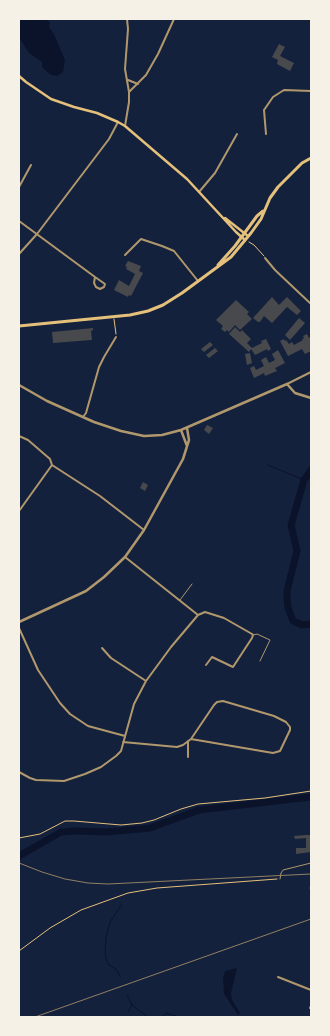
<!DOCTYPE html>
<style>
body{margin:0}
#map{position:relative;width:330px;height:1036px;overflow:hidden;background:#14213d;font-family:Montserrat,sans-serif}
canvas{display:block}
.frame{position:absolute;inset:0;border:20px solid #f6f1e7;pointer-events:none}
</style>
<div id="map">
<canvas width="330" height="1036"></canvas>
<div class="frame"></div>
</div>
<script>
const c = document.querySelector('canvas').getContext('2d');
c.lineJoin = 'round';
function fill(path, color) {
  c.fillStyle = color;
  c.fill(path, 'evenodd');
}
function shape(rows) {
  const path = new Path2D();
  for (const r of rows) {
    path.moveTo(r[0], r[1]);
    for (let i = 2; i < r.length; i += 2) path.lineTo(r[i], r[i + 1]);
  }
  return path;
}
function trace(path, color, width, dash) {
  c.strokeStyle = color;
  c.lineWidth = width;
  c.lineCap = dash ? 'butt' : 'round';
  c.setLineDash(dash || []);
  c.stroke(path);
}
fill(shape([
 [19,19,46,19,50,22,49,27,54,34,65,60,63,72,57,76,51,75,42,67,42,62,29,53,19,37],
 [237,968,231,993,232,1000,240,1013,238,1015,224,994,223,978,225,971]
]), '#0b132b');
trace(shape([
 [268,465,304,480],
 [120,976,116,969,109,965,106,959,105,952,106,937,110,922,122,904],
 [127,995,132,1005,148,1017],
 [128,1012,132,1005],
 [163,1017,166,1013,179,1017]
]), '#0b132b', 1);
trace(shape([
 [311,470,304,480,291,525,297,551,287,591,287,598,288,608,293,621,302,625,311,624],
 [19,856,61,832,76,831,107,832,150,828,199,810,311,797]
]), '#0b132b', 7);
fill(shape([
 [279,44,285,47,280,56,294,63,290,71,277,64,278,60,272,57],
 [128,261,141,266,139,271,143,273,131,296,129,295,128,297,114,290,119,280,129,286,135,274,126,269,127,267,125,266],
 [272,297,279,305,287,297,301,311,297,315,287,307,272,323,264,316,260,322,258,322,253,318],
 [236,300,249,312,247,314,252,319,240,330,235,325,229,332,227,330,225,332,221,329,223,326,216,320],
 [299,318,305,323,290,340,285,335],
 [235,327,240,332,242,330,251,339,247,343,252,348,262,343,261,341,266,339,271,349,268,351,267,349,255,355,251,349,249,352,229,334],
 [93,328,93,330,91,331,92,340,53,343,52,332],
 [307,334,309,338,311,336,311,351,305,354,302,349,288,356,280,341,284,339,285,341,286,340,289,344,292,342,294,345,303,340,302,339,304,338,303,336],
 [210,342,213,345,204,352,201,349],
 [215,348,218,351,209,358,206,355],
 [278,350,285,363,275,368,277,371,265,376,264,373,254,378,250,368,254,366,256,370,264,366,261,360,266,357,269,363,275,360,272,354],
 [250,353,252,363,247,365,245,354],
 [207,425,213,428,209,434,204,430],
 [143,482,148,485,145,491,140,488],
 [306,835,310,835,311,852,296,854,296,848,306,848,306,838,295,839,294,836]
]), '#48494c');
trace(shape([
 [249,242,254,245,264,256],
 [114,319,116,334],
 [19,838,40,834,65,821,74,821,121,825,142,823,154,820,181,809,198,804,265,798,311,791],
 [19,951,50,928,81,910,128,893,157,888,277,879]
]), '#e5c07b', 1);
trace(shape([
 [180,600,192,584],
 [253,635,257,634,270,640,260,661],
 [280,879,281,873,283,870,311,863]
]), '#b1986c', 1);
trace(shape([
 [128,80,138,84],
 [129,92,146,75,158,54,174,19],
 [125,126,129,102,129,92,125,69,128,29,127,19],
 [266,134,264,110,273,97,284,90,311,91],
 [19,187,31,165],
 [199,192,215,173,237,134],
 [19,221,95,277,94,283,96,287,100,289,104,287,105,284,95,277],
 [19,254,37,234,109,139,118,122],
 [125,255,141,239,162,246,174,251,198,281],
 [265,258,275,270,311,304],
 [287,384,311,372],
 [83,417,86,413,99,367,104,357,116,337],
 [19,436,28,440,50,459,52,465],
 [52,465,100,496,144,530],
 [19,511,52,465],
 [125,557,198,615],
 [19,628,38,670,60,703,70,714,88,726,125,736],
 [102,648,111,658,146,681],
 [123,742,177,747,183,745,191,739,214,705,217,702,223,701,274,716,286,722,290,727,290,730,280,751,273,753,191,739],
 [188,757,188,741],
 [19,772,30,778,36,780,64,781,85,774,101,767,116,756,121,751,134,704,146,681,171,647,198,615,205,612,224,618,252,634,253,635,252,638,233,667,212,657,206,665],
 [278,977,311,990],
 [310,1008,311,1006]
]), '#b1986c', 2);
trace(shape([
 [19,385,47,401,94,422,121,431,144,436,162,435,181,430,287,384,295,393,311,398],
 [181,430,187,446],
 [19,622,86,591,104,577,125,557,144,530,183,459,189,440,187,428]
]), '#b1986c', 2.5);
trace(shape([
 [19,76,26,82,51,99,74,107,97,113,118,122,125,126,187,179,236,232,245,240],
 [225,218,248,236]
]), '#e5c07b', 2.5);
trace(shape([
 [218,265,235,246,257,216,263,211],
 [19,326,130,315,148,311,163,305,182,293,231,257,251,233,261,219,270,198,278,187,302,163,311,158]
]), '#e5c07b', 3);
trace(shape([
 [19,863,42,872,65,879,88,883,108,884,311,874],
 [310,888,311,888],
 [35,1017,311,919]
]), '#918062', 1);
</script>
